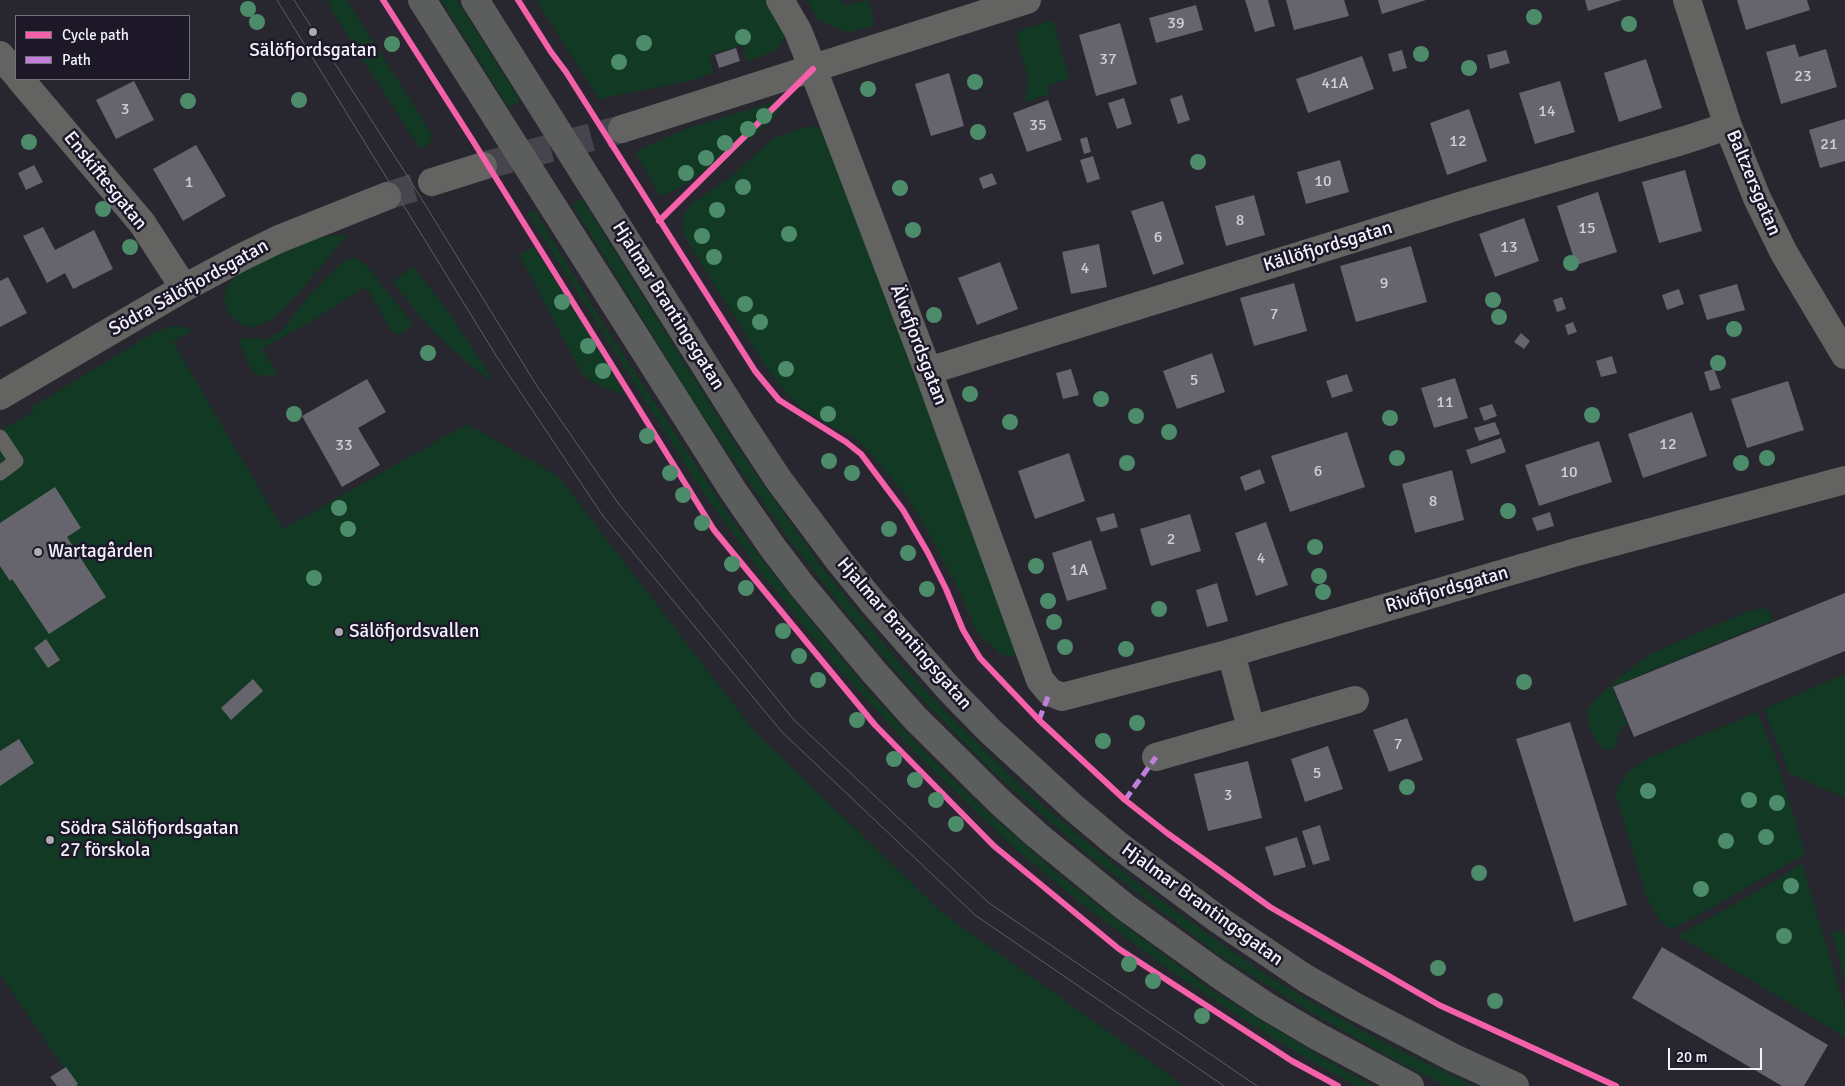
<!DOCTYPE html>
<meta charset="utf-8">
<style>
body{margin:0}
#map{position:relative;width:1845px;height:1086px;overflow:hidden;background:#28262e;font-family:Signika,sans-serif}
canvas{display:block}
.legend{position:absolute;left:15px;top:15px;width:175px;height:65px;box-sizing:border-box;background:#1d1828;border:1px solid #736f7d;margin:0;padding:6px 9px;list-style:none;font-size:15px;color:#f4f1fc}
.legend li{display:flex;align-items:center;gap:10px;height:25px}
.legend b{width:25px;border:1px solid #736f7d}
.scale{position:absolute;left:1668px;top:1048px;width:94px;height:22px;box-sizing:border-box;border:2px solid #f4f1fc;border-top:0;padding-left:6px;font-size:15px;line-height:18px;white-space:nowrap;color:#f4f1fc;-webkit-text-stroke:4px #1d1828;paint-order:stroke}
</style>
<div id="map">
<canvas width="1845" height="1086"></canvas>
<ul class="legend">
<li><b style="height:6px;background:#f560ab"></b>Cycle path</li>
<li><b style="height:6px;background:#c07fdc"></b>Path</li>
</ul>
<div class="scale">20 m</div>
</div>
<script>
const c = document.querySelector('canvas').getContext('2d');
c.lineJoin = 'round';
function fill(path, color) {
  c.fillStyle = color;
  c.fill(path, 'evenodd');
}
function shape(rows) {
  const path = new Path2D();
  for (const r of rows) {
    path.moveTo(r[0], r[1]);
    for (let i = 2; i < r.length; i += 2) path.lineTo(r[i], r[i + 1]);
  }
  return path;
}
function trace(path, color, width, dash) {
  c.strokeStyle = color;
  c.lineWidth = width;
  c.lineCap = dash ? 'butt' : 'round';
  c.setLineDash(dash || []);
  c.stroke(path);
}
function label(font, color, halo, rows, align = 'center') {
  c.font = font + ' Signika,sans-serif';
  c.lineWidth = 5;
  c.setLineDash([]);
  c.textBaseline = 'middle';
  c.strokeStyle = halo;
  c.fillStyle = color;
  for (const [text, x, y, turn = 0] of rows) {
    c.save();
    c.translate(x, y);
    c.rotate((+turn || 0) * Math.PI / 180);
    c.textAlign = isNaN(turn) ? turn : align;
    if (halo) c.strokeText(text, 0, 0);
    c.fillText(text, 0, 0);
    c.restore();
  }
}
fill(shape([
 [328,0,347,0,427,126,432,136,429,144,420,149,335,16],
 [441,0,457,0,520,100,515,105,508,107],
 [536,0,769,0,785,35,779,47,773,52,748,61,742,45,709,55,714,72,695,80,599,99],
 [807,0,841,0,843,6,869,0,875,25,849,33,818,20],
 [1053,20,1069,79,1048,85,1050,94,1025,102,1028,76,1016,38,1020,30],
 [774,102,779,103,780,108,775,117,764,127,737,149,676,190,660,196,635,152,685,129],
 [809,126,821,128,829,138,1020,657,1001,655,981,636,973,624,960,593,926,528,905,495,866,448,851,436,829,425,802,408,785,392,766,367,692,249,682,230,683,215,691,204,732,176,773,138],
 [582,199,741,453,821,566,898,661,954,720,1022,787,1078,835,1140,885,1216,940,1270,977,1329,1012,1385,1043,1475,1086,1446,1086,1396,1061,1314,1014,1219,955,1087,854,993,772,908,685,849,616,788,538,698,409,572,204],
 [534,210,606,328,734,523,789,594,865,687,923,750,983,808,1064,879,1136,934,1210,989,1330,1062,1373,1086,1356,1086,1306,1058,1266,1034,1169,970,1078,901,1014,848,915,753,832,661,759,570,698,485,533,221,528,212],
 [348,234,299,293,272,320,254,327,244,326,230,316,226,307,224,295,228,284,238,275,289,245,322,237],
 [531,247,534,247,558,284,596,343,626,396,597,385,582,374,519,255],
 [351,258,356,258,366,265,413,324,399,335,392,332,368,290,364,288,320,316,262,349,278,374,276,375,261,376,252,371,238,339,253,338,266,340,282,330,309,296,341,264],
 [413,267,445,307,491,376,487,379,449,347,429,327,392,282],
 [176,325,193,330,173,342,283,529,467,424,558,476,755,732,944,914,1184,1086,76,1086,0,974,0,431,34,411,32,407,155,332],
 [1765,608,1770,612,1773,620,1612,687,1628,726,1623,726,1618,732,1617,743,1614,749,1606,750,1599,745,1589,728,1587,710,1594,701,1619,678,1650,654,1748,611],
 [1845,674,1845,798,1789,773,1764,709],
 [1757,712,1775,755,1805,854,1695,917,1669,930,1659,919,1647,898,1616,796,1618,787,1626,774,1644,760],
 [1802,863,1845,1009,1845,1037,1678,936,1775,881],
 [1833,930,1845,934,1845,981,1832,932]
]), '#123924');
fill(shape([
 [1245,0,1268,0,1275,26,1255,32],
 [1286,0,1344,0,1349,16,1294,30],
 [1378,0,1426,0,1382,14],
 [1585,0,1622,0,1588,11],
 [1737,0,1807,0,1810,10,1746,30],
 [1196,5,1203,30,1156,43,1149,18],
 [1120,23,1137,84,1096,96,1079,35],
 [1795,44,1799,57,1826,49,1837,87,1781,104,1766,52],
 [736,48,740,61,719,68,715,55],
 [1402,50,1407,68,1393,72,1388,54],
 [1506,50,1510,63,1490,69,1487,55],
 [1362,56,1374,89,1308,113,1296,79],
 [1646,59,1662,108,1619,122,1604,73],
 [949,73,964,126,931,136,915,84],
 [134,81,154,120,116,139,96,100],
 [1560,81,1575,132,1535,144,1519,93],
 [1182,95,1190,120,1178,124,1170,99],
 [1124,98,1132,124,1117,129,1108,103],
 [1048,100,1062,140,1027,152,1013,113],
 [1469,109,1487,161,1447,175,1430,123],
 [1845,119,1845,161,1820,168,1809,130],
 [1087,137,1091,152,1084,154,1080,139],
 [196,145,226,196,183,221,153,169],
 [1093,156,1100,179,1087,183,1080,160],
 [1340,160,1349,192,1306,204,1297,172],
 [34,165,43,182,26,190,18,173],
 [1685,170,1702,231,1659,243,1642,182],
 [992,173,997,184,983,189,979,178],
 [1598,192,1617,252,1576,265,1557,206],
 [1254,195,1265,235,1226,246,1215,206],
 [1163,201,1184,264,1153,275,1131,211],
 [1524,218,1539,261,1495,277,1479,234],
 [43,227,55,250,94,230,113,269,73,289,65,273,47,283,23,236],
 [1099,244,1107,287,1071,294,1062,252],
 [1411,246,1427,302,1356,322,1340,266],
 [1000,262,1018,309,977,325,958,278],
 [8,277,27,313,0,327,0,281],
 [1294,283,1307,331,1254,346,1240,298],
 [1737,284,1745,310,1707,320,1699,295],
 [1679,289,1684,304,1667,310,1662,295],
 [1562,297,1566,309,1557,312,1553,300],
 [1573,322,1577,332,1568,335,1565,325],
 [1521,333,1530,341,1524,349,1514,342],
 [1212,353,1225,392,1177,409,1163,371],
 [1612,356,1617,373,1601,377,1596,361],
 [1071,369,1079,395,1063,399,1056,373],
 [1714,369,1721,388,1710,391,1704,372],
 [1347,374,1353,391,1332,398,1326,381],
 [1455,378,1468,418,1434,428,1421,388],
 [367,379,386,412,358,428,380,465,342,487,302,416],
 [1788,381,1804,430,1747,448,1731,399],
 [1492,404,1497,416,1484,421,1479,408],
 [1692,412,1707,456,1643,478,1628,434],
 [1495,422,1500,434,1479,441,1474,428],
 [1347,432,1365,487,1290,512,1271,456],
 [1501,438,1506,452,1471,464,1466,450],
 [1599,441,1612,482,1539,506,1525,465],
 [1069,453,1085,501,1035,519,1018,471],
 [1260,469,1265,483,1245,491,1240,477],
 [1452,470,1464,520,1415,533,1402,484],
 [55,487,81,528,67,537,106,597,49,634,12,579,10,581,0,566,0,523],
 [1550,512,1554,526,1537,531,1532,518],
 [1114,513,1118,527,1101,532,1096,518],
 [1190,514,1201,551,1151,566,1140,529],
 [1266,522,1288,585,1256,596,1235,533],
 [1091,540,1107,589,1067,601,1052,553],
 [1217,583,1228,621,1207,627,1196,590],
 [1845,593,1845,651,1634,737,1613,687],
 [46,639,60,660,48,668,34,648],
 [253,679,263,691,231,720,221,708],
 [1407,718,1423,760,1389,772,1373,730],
 [1570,722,1627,905,1574,922,1516,739],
 [19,739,34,763,0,786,0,751],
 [1328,746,1343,789,1305,802,1291,759],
 [1248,761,1262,818,1208,831,1194,774],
 [1320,825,1330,860,1313,865,1302,831],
 [1297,837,1306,867,1274,876,1265,847],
 [1662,947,1828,1045,1804,1086,1782,1086,1632,998],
 [66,1067,78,1084,76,1086,57,1086,50,1077]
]), '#66656d');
trace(shape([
 [483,166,622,129],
 [387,196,432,182]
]), '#47444d', 28, [28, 14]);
trace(shape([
 [0,437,16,461,0,473]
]), '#636362', 15);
trace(shape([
 [780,0,798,31,813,69,928,371,1040,680,1050,692,1062,697,1227,654,1573,553,1845,480],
 [1687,0,1728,126,1757,198,1784,253,1845,355],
 [0,55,16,74],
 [20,79,142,223,184,288],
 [622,129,1027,0],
 [432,182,483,166],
 [928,371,1472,202,1685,140,1728,126],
 [0,396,184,288,240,258,279,239,387,196],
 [1231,653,1251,728],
 [1156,757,1355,700]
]), '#636362', 28);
trace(shape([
 [422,0,734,492,773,548,802,586,874,672,915,718,1000,802,1038,836,1125,907,1218,974,1266,1006,1315,1035,1410,1086],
 [475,0,740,421,778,479,840,562,875,605,950,690,990,731,1074,808,1118,845,1219,920,1305,978,1354,1006,1454,1058,1515,1086]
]), '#5c5d5d', 28);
trace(shape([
 [277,0,497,357,603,516,782,732,975,915,1224,1086],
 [294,0,408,177,537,386,618,503,794,720,989,903,1257,1086]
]), '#5e5d61', 1);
trace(shape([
 [1039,720,1050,692],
 [1125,800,1156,757]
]), '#c07fdc', 5, [10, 5]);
trace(shape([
 [383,0,473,141,714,530,875,725,994,846,1119,949,1292,1061,1338,1086],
 [518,0,551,52,566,72,755,371,779,400,846,442,861,454,903,510,928,553,946,589,963,630,980,658,1039,720,1125,800,1167,833,1270,907,1439,1005,1616,1086],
 [659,221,813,69]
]), '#f560ab', 6);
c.fillStyle = '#4d8c6a';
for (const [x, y] of [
 [248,9],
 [1534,17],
 [257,22],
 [1629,24],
 [743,37],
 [644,43],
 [392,44],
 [275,49],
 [1421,54],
 [619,62],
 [1469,68],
 [975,82],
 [868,89],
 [299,100],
 [188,101],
 [764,116],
 [748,129],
 [978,132],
 [29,142],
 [725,143],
 [706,158],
 [1198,162],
 [686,173],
 [743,187],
 [900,188],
 [103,209],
 [717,210],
 [913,230],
 [789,234],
 [702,236],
 [130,247],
 [714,257],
 [1571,263],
 [1493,300],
 [562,302],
 [745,304],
 [934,315],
 [1499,317],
 [760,322],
 [1734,329],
 [588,346],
 [428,353],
 [1718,363],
 [786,369],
 [603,371],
 [970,394],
 [1101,399],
 [294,414],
 [828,414],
 [1592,415],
 [1136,416],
 [1390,418],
 [1010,422],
 [1169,432],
 [647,436],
 [1397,458],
 [1767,458],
 [829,461],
 [1127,463],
 [1741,463],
 [670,473],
 [852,473],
 [683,495],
 [339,508],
 [1508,511],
 [702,523],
 [348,529],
 [889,529],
 [1315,547],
 [908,553],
 [732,564],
 [1036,566],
 [1319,576],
 [314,578],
 [746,588],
 [927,589],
 [1323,592],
 [1048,601],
 [1159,609],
 [1054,622],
 [783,631],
 [1065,647],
 [1126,649],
 [799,656],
 [818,680],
 [1524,682],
 [857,720],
 [1137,723],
 [1103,741],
 [894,759],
 [915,780],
 [1407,787],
 [1648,791],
 [936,800],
 [1749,800],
 [1777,803],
 [956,824],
 [1766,837],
 [1726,841],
 [1479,873],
 [1791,886],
 [1701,889],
 [1784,936],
 [1129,964],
 [1438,968],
 [1153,981],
 [1495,1001],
 [1202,1016]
]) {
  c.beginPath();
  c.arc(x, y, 8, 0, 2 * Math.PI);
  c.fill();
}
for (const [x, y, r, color] of [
 [313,32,5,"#adaab4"],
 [38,552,5,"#adaab4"],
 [339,632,5,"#adaab4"],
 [50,840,5,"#adaab4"]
]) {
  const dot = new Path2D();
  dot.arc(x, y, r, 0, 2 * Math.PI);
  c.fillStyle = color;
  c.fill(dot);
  trace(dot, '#1d1828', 2);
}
label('16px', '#d0ced8', null, [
 ["39",1176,24],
 ["37",1108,60],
 ["23",1803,77],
 ["41A",1335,84],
 ["3",125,110],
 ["14",1547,112],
 ["35",1038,126],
 ["12",1458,142],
 ["21",1829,145],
 ["10",1323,182],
 ["1",189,183],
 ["8",1240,221],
 ["15",1587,229],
 ["6",1158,238],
 ["13",1509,248],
 ["4",1085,269],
 ["9",1384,284],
 ["7",1274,315],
 ["5",1194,381],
 ["11",1445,403],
 ["12",1668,445],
 ["33",344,446],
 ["6",1318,472],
 ["10",1569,473],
 ["8",1433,502],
 ["2",1171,540],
 ["4",1261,559],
 ["1A",1079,571],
 ["7",1398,745],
 ["5",1317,774],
 ["3",1228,796]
]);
label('19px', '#f4f1fc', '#1d1828', [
 ["Sälöfjordsgatan",313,51,"center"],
 ["Wartagården",48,552],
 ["Sälöfjordsvallen",349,632],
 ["Södra Sälöfjordsgatan",60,829],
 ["27 förskola",60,851]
], 'left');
label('19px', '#f4f1fc', '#1d1828', [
 ["Enskiftesgatan",105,181,51],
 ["Baltzersgatan",1753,183,67],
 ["Källöfjordsgatan",1328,247,-17],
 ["Södra Sälöfjordsgatan",189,288,-29],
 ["Hjalmar Brantingsgatan",668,306,58],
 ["Älvefjordsgatan",918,345,69],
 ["Rivöfjordsgatan",1447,590,-16],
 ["Hjalmar Brantingsgatan",904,634,49],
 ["Hjalmar Brantingsgatan",1202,905,36]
]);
</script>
